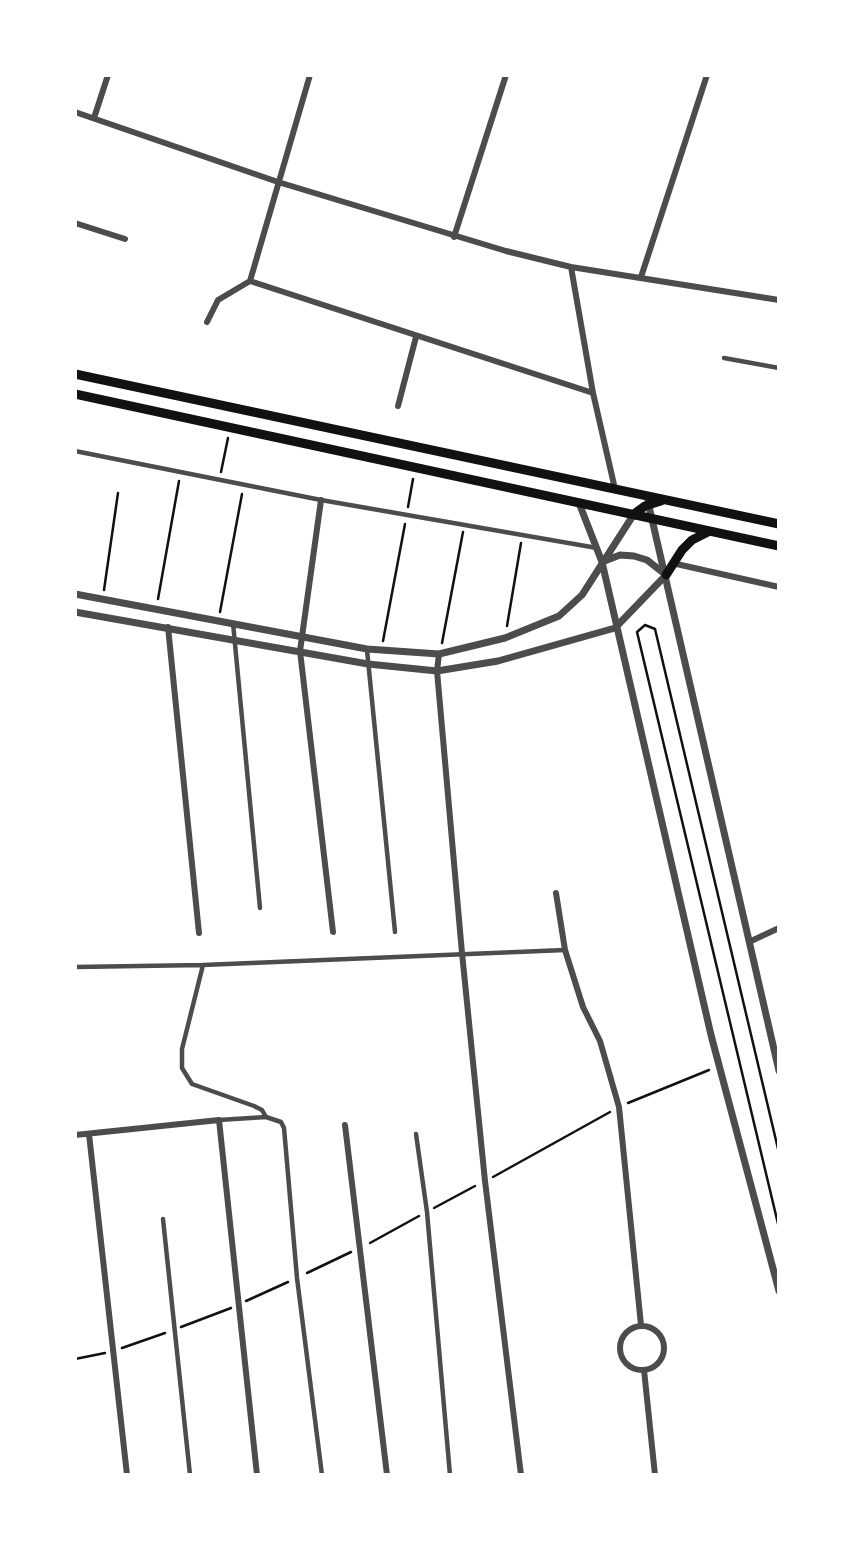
<!DOCTYPE html>
<style>
body{margin:0}
#map{position:relative;width:854px;height:1550px;overflow:hidden;background:#fff;font-family:Figtree,sans-serif}
canvas{display:block}
.frame{position:absolute;inset:0;border:77px solid #fff;pointer-events:none}
</style>
<div id="map">
<canvas width="854" height="1550"></canvas>
<div class="frame"></div>
</div>
<script>
const c = document.querySelector('canvas').getContext('2d');
c.lineJoin = 'round';
function shape(rows) {
  const path = new Path2D();
  for (const r of rows) {
    if (r.length === 3) {
      path.moveTo(r[0] + r[2], r[1]);
      path.arc(r[0], r[1], r[2], 0, 2 * Math.PI);
      continue;
    }
    path.moveTo(r[0], r[1]);
    for (let i = 2; i < r.length; i += 2) path.lineTo(r[i], r[i + 1]);
  }
  return path;
}
function trace(path, color, width, dash) {
  c.strokeStyle = color;
  c.lineWidth = width;
  c.lineCap = dash ? 'butt' : 'round';
  c.setLineDash(dash || []);
  c.stroke(path);
}
trace(shape([
 [221,472,228,438],
 [408,507,413,479],
 [104,590,118,493],
 [158,599,179,481],
 [220,612,242,494],
 [507,626,521,543],
 [383,641,405,524],
 [442,643,463,532],
 [628,1103,709,1070],
 [779,1153,655,629,645,625,637,632,779,1228],
 [493,1177,610,1112],
 [434,1208,475,1186],
 [370,1243,419,1216],
 [307,1273,351,1252],
 [246,1301,288,1282],
 [181,1327,231,1308],
 [122,1348,165,1333],
 [75,1359,105,1353]
]), '#111', 2.5);
trace(shape([
 [724,358,779,368],
 [75,451,321,500,597,548],
 [233,623,260,908],
 [367,650,395,932],
 [203,965,182,1049,182,1068,192,1084,254,1106,262,1110,266,1117],
 [75,967,203,965,565,950],
 [219,1120,266,1117,281,1122,284,1128,297,1278,322,1475],
 [416,1134,427,1212,450,1475],
 [163,1219,190,1475]
]), '#4c4c4c', 4.5);
trace(shape([
 [75,112,278,182,506,251,571,267,779,300],
 [94,118,108,75],
 [75,223,125,239],
 [454,237,506,75],
 [571,267,593,393,615,489],
 [641,277,707,75],
 [250,281,593,393],
 [250,281,310,75],
 [207,322,218,300,250,281],
 [398,406,416,337],
 [321,500,300,651,333,932],
 [672,563,779,587],
 [168,627,199,933],
 [439,654,437,671,462,953,485,1181,521,1475],
 [556,893,565,950,583,1007,600,1041,619,1107,641,1325],
 [749,942,779,928],
 [345,1125,387,1475],
 [89,1134,127,1475],
 [75,1135,219,1120,257,1475],
 [642,1348,22],
 [644,1370,655,1475]
]), '#4c4c4c', 6);
trace(shape([
 [648,502,779,1071],
 [579,503,602,562,711,1035,779,1291],
 [75,594,367,649,439,654,505,638,559,616,582,595,634,514],
 [75,612,368,664,437,671,498,661,615,628,666,575,647,560,634,556,620,555,602,562]
]), '#4c4c4c', 7);
trace(shape([
 [75,374,779,524],
 [75,394,779,546],
 [634,514,645,506,661,501],
 [666,575,682,550,692,540,710,531]
]), '#111', 9);
</script>
